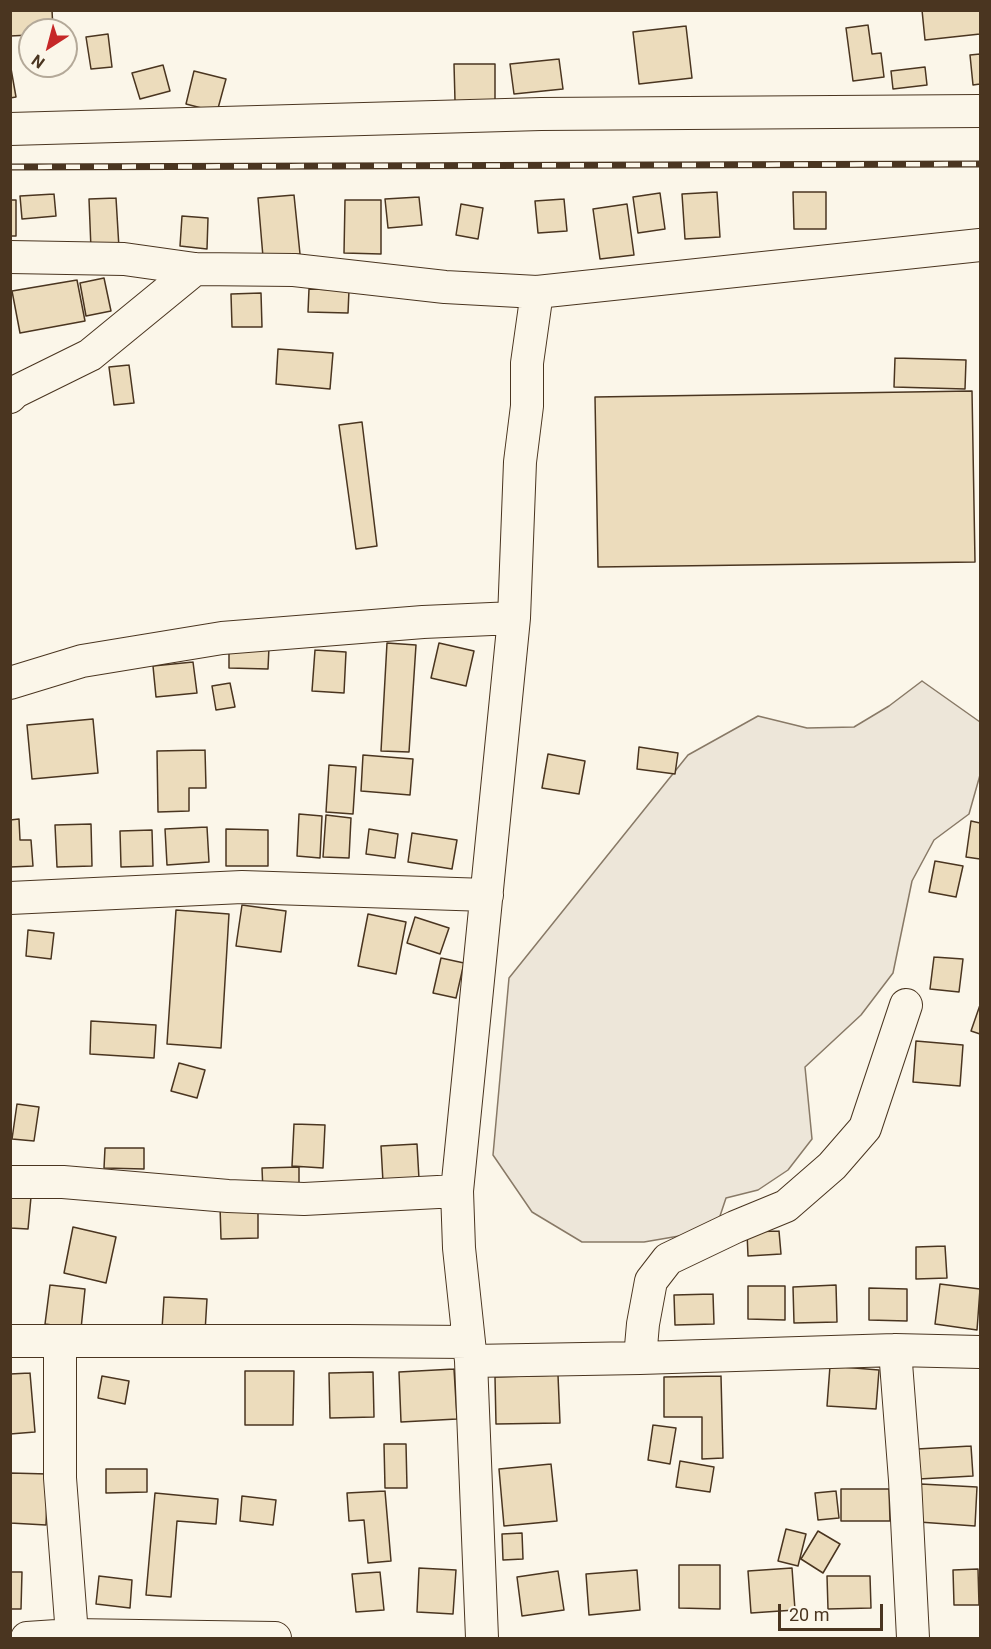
<!DOCTYPE html>
<style>
body{margin:0}
#map{position:relative;width:991px;height:1649px;overflow:hidden;background:#fbf6e9;font-family:Roboto,sans-serif}
canvas{display:block}
.frame{position:absolute;inset:0;border:12px solid #4a3520;pointer-events:none}
.north{position:absolute;left:18px;top:18px;width:60px;height:60px;box-sizing:border-box;background:#fbf6e9;border:2px solid #b4a999;border-radius:50%;rotate:216deg;font-size:16px;font-weight:700;line-height:24px;text-align:center;color:#4a3520}
.north::after{content:'';display:block;margin:auto;width:21px;height:27px;background:#c62828;clip-path:polygon(50% 0,100% 100%,50% 72%,0 100%)}
.scale{position:absolute;left:778px;top:1604px;width:105px;height:27px;box-sizing:border-box;border:3px solid #4a3520;border-top:0;padding-left:8px;font-size:18px;line-height:21px;white-space:nowrap;color:#4a3520;-webkit-text-stroke:4px #fbf6e9;paint-order:stroke}
</style>
<div id="map">
<canvas width="991" height="1649"></canvas>
<div class="frame"></div>
<div class="north">N</div>
<div class="scale">20 m</div>
</div>
<script>
const c = document.querySelector('canvas').getContext('2d');
c.lineJoin = 'round';
function fill(path, color) {
  c.fillStyle = color;
  c.fill(path, 'evenodd');
}
function shape(rows) {
  const path = new Path2D();
  for (const r of rows) {
    path.moveTo(r[0], r[1]);
    for (let i = 2; i < r.length; i += 2) path.lineTo(r[i], r[i + 1]);
  }
  return path;
}
function trace(path, color, width, dash) {
  c.strokeStyle = color;
  c.lineWidth = width;
  c.lineCap = dash ? 'butt' : 'round';
  c.setLineDash(dash || []);
  c.stroke(path);
}
const green = shape([
 [922,681,980,722,980,775,969,814,934,840,912,881,893,973,861,1015,805,1067,812,1139,788,1170,758,1190,726,1198,717,1225,685,1235,644,1242,582,1242,532,1212,493,1155,509,978,688,755,758,716,807,728,854,727,889,706,922,681]
]);
fill(green, '#ede6d9');
trace(green, '#887966', 1.5);
const building = shape([
 [10,10,52,10,53,30,30,30,30,35,10,36,10,10],
 [922,10,980,10,980,34,925,40,922,10],
 [868,25,872,54,881,53,884,77,853,81,846,28,868,25],
 [686,26,692,78,639,84,633,32,686,26],
 [108,34,112,67,91,69,86,37,108,34],
 [980,54,980,84,973,85,970,55,980,54],
 [559,59,563,89,514,94,510,64,559,59],
 [10,63,16,97,10,98,10,63],
 [454,64,495,64,495,101,455,101,454,64],
 [163,65,170,91,140,99,132,73,163,65],
 [925,67,927,85,893,89,891,71,925,67],
 [194,71,226,79,217,112,186,104,194,71],
 [717,192,720,237,685,239,682,194,717,192],
 [793,192,826,192,826,229,794,229,793,192],
 [660,193,665,229,638,233,633,197,660,193],
 [54,194,56,216,22,219,20,196,54,194],
 [294,195,300,254,263,257,258,198,294,195],
 [419,197,422,225,388,228,385,199,419,197],
 [116,198,119,248,91,249,89,199,116,198],
 [564,199,567,231,538,233,535,201,564,199],
 [10,200,16,200,16,236,10,236,10,200],
 [345,200,381,200,381,254,344,253,345,200],
 [461,204,483,208,478,239,456,235,461,204],
 [627,204,634,255,600,259,593,209,627,204],
 [182,216,208,218,207,249,180,246,182,216],
 [104,278,111,311,86,316,80,283,104,278],
 [77,280,85,321,20,333,12,291,77,280],
 [309,289,349,290,348,313,308,312,309,289],
 [261,293,262,327,232,327,231,294,261,293],
 [278,349,333,353,330,389,276,384,278,349],
 [895,358,966,360,965,389,894,387,895,358],
 [129,365,134,403,114,405,109,367,129,365],
 [972,391,975,562,598,567,595,397,972,391],
 [362,422,377,546,356,549,339,425,362,422],
 [387,643,416,645,409,752,381,751,387,643],
 [439,643,474,651,466,686,431,678,439,643],
 [229,646,269,647,268,669,229,668,229,646],
 [315,650,346,652,344,693,312,691,315,650],
 [193,662,197,693,156,697,153,666,193,662],
 [230,683,235,707,216,710,212,686,230,683],
 [93,719,98,773,32,779,27,725,93,719],
 [639,747,678,753,675,774,637,769,639,747],
 [205,750,206,788,189,788,189,811,158,812,157,751,205,750],
 [548,754,585,761,579,794,542,788,548,754],
 [363,755,413,759,410,795,361,791,363,755],
 [329,765,356,767,353,814,326,812,329,765],
 [299,814,322,816,320,858,297,856,299,814],
 [326,815,351,818,349,858,323,857,326,815],
 [19,819,20,840,31,840,33,866,10,867,10,820,19,819],
 [971,821,980,823,980,859,966,857,971,821],
 [91,824,92,866,57,867,55,825,91,824],
 [207,827,209,862,167,865,165,829,207,827],
 [226,829,268,830,268,866,226,866,226,829],
 [369,829,398,834,395,858,366,854,369,829],
 [152,830,153,866,121,867,120,831,152,830],
 [412,833,457,840,452,869,408,862,412,833],
 [935,861,963,866,956,897,929,892,935,861],
 [242,905,286,911,281,952,236,946,242,905],
 [176,910,229,914,221,1048,167,1044,176,910],
 [368,914,406,922,396,974,358,966,368,914],
 [415,917,449,928,440,954,407,943,415,917],
 [28,930,54,933,51,959,26,956,28,930],
 [934,957,963,959,959,992,930,989,934,957],
 [441,958,464,963,456,998,433,993,441,958],
 [980,1005,980,1034,971,1031,980,1005],
 [91,1021,156,1025,154,1058,90,1054,91,1021],
 [916,1041,963,1045,960,1086,913,1082,916,1041],
 [179,1063,205,1070,197,1098,171,1091,179,1063],
 [17,1104,39,1107,34,1141,12,1139,17,1104],
 [294,1124,325,1125,323,1168,292,1166,294,1124],
 [417,1144,419,1179,383,1182,381,1146,417,1144],
 [105,1148,144,1148,144,1169,104,1168,105,1148],
 [299,1167,299,1191,263,1192,262,1168,299,1167],
 [10,1195,31,1197,28,1229,10,1228,10,1195],
 [220,1206,258,1206,258,1238,221,1239,220,1206],
 [73,1227,116,1237,106,1283,64,1273,73,1227],
 [779,1231,781,1254,748,1256,747,1232,779,1231],
 [945,1246,947,1278,916,1279,916,1247,945,1246],
 [940,1284,980,1289,977,1330,935,1324,940,1284],
 [50,1285,85,1289,81,1329,45,1324,50,1285],
 [836,1285,837,1322,794,1323,793,1287,836,1285],
 [748,1286,785,1286,785,1320,748,1319,748,1286],
 [869,1288,907,1289,907,1321,869,1320,869,1288],
 [713,1294,714,1324,675,1325,674,1295,713,1294],
 [164,1297,207,1299,205,1332,162,1329,164,1297],
 [830,1366,879,1370,876,1409,827,1406,830,1366],
 [454,1369,457,1419,401,1422,399,1372,454,1369],
 [245,1371,294,1371,293,1425,245,1425,245,1371],
 [373,1372,374,1417,330,1418,329,1373,373,1372],
 [30,1373,35,1432,10,1434,10,1374,30,1373],
 [558,1375,560,1423,496,1424,495,1377,558,1375],
 [102,1376,129,1381,125,1404,98,1398,102,1376],
 [721,1376,723,1458,702,1459,702,1417,664,1417,664,1377,721,1376],
 [653,1425,676,1428,670,1464,648,1460,653,1425],
 [384,1444,406,1444,407,1488,385,1488,384,1444],
 [971,1446,973,1476,919,1479,917,1449,971,1446],
 [680,1461,714,1467,710,1492,676,1487,680,1461],
 [551,1464,557,1521,504,1526,499,1469,551,1464],
 [106,1469,147,1469,147,1492,106,1493,106,1469],
 [10,1473,48,1474,46,1525,10,1523,10,1473],
 [921,1484,977,1487,975,1526,919,1522,921,1484],
 [841,1489,889,1489,890,1521,841,1521,841,1489],
 [385,1491,391,1561,368,1563,364,1520,349,1521,347,1493,385,1491],
 [836,1491,839,1518,818,1520,815,1493,836,1491],
 [155,1493,218,1499,216,1524,177,1521,171,1597,146,1595,155,1493],
 [242,1496,276,1500,273,1525,240,1521,242,1496],
 [786,1529,806,1534,798,1566,778,1561,786,1529],
 [818,1531,840,1544,823,1573,801,1559,818,1531],
 [522,1533,523,1559,503,1560,502,1534,522,1533],
 [679,1565,720,1565,720,1609,679,1608,679,1565],
 [419,1568,456,1570,453,1614,417,1612,419,1568],
 [792,1568,795,1610,751,1613,748,1571,792,1568],
 [978,1569,979,1605,954,1605,953,1570,978,1569],
 [637,1570,640,1610,589,1615,586,1574,637,1570],
 [558,1571,564,1610,522,1616,517,1577,558,1571],
 [10,1572,22,1572,21,1609,10,1609,10,1572],
 [380,1572,384,1610,356,1612,352,1574,380,1572],
 [99,1576,132,1580,130,1608,96,1604,99,1576],
 [827,1576,870,1576,871,1608,828,1609,827,1576]
]);
fill(building, '#ecdcbc');
trace(building, '#4a3520', 1.5);
const minor = shape([
 [10,129,541,114,980,111],
 [10,257,124,259,195,269,294,270,445,287,537,292],
 [10,397,15,392,90,355,195,269],
 [10,683,82,661,222,638,423,622,514,618],
 [10,898,242,887,487,895],
 [10,1182,63,1182,228,1196,304,1199,457,1191],
 [10,1341,347,1341,468,1342],
 [60,1341,60,1478,72,1635],
 [895,1350,905,1480,913,1638],
 [640,1358,643,1324,651,1281,668,1259,735,1227,786,1206,832,1166,865,1128,906,1005],
 [471,1361,640,1358,895,1350,980,1352],
 [27,1638,72,1635,275,1638],
 [482,1638,471,1361,459,1248,457,1191,514,618,520,462,527,406,527,363,537,292,980,245]
]);
trace(minor, '#4a3520', 34);
trace(minor, '#fbf6e9', 32);
const rail = shape([
 [10,167,980,164]
]);
trace(rail, '#4a3520', 7);
trace(rail, '#fbf6e9', 4.5, [14]);
</script>
